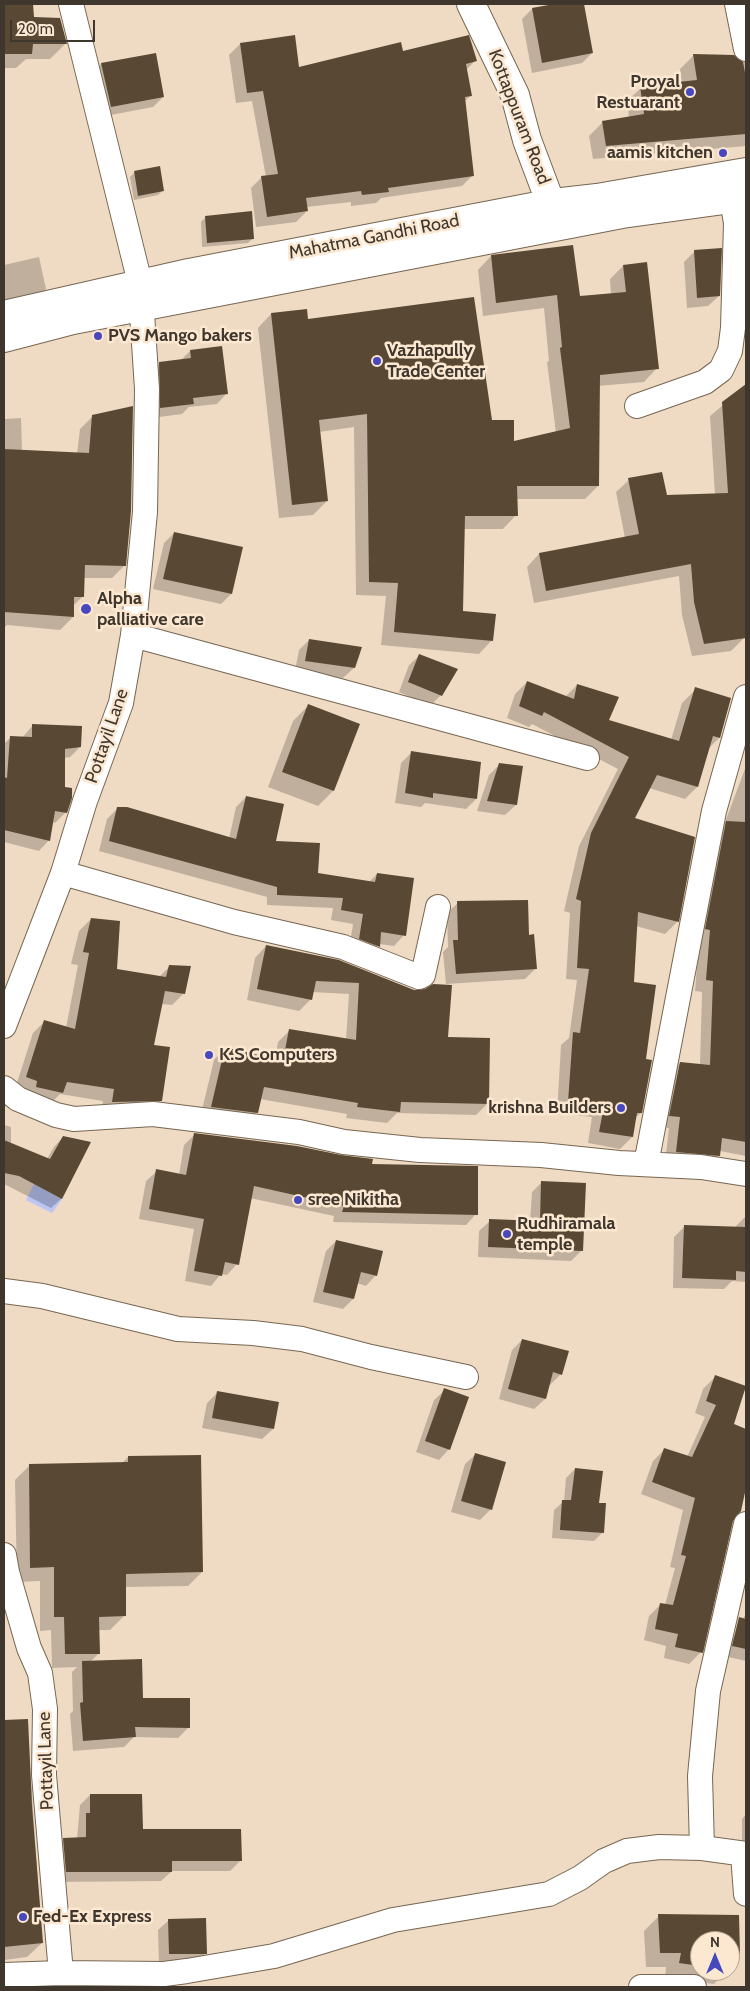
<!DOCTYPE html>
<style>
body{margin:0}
#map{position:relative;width:750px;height:1991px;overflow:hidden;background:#efdbc4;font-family:Cabin,sans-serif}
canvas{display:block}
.frame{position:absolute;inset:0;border:5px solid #3f372e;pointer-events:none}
.north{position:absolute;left:690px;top:1931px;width:50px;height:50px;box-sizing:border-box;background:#fce8d1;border:1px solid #b0a190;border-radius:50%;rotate:0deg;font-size:14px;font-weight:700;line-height:20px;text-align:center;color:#3f372e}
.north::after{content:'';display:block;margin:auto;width:18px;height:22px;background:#4748be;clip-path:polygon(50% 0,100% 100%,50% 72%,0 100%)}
.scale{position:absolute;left:10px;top:20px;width:85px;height:22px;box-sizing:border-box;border:2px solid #3f372e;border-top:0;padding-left:6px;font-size:15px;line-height:18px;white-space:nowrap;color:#3f372e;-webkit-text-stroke:4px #fce8d1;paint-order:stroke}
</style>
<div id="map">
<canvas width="750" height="1991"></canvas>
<div class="frame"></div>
<div class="north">N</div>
<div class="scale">20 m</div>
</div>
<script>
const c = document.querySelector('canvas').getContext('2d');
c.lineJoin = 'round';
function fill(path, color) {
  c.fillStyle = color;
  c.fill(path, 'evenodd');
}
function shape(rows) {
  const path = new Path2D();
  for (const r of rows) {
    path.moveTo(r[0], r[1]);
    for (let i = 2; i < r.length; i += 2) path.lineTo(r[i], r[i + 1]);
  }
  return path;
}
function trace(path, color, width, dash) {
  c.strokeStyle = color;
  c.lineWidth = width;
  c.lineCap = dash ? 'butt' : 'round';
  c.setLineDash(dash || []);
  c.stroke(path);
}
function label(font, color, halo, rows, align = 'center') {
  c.font = font + ' Cabin,sans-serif';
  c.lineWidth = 5;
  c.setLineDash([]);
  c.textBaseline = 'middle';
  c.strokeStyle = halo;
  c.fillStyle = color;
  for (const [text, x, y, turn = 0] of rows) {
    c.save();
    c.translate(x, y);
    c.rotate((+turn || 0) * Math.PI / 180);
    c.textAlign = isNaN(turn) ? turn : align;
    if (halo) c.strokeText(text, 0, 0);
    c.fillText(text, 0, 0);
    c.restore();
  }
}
fill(shape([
 [34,1184,62,1199,52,1213,26,1200]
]), '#bcc5f3');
fill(shape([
 [4,4,32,4,32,18,65,44,50,59,26,59,16,68,4,68],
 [561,4,583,4,592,53,582,63,532,73,522,19,532,9],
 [294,36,298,69,402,53,475,61,466,70,471,95,465,101,473,175,462,186,381,198,376,203,351,206,351,202,306,207,307,211,296,222,256,227,251,188,262,177,266,177,252,101,236,103,229,55,240,44],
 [694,55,746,62,746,146,593,159,589,136,603,122,629,118,627,101,641,88,682,83,680,69],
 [101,64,163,97,153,107,100,117,91,74],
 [135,172,163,190,158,195,134,200,130,177],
 [206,217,253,238,248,243,202,247,201,222],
 [746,243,746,339,744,306],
 [695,251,719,296,708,306,687,308,684,262],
 [491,256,579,297,611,294,610,279,623,266,657,368,644,382,598,386,598,486,585,499,516,499,516,515,503,529,463,529,462,612,492,640,479,654,381,645,386,596,356,595,354,427,319,432,327,501,313,515,279,518,258,328,271,314,307,321,491,422,513,442,556,433,547,362,549,361,544,308,483,316,478,270],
 [39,257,46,289,35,299,4,306,4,265],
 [190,351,227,393,217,404,189,407,182,414,151,418,149,374,160,363,180,361],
 [746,386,746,627,744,638,731,651,692,656,682,615,679,576,534,603,527,567,539,554,625,538,616,492,629,480,666,496,715,494,710,416],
 [93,416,125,565,112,578,83,578,82,597,73,606,73,617,60,630,7,625,4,628,4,419,21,418,22,451,77,454,80,429],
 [174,533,231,594,221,604,153,589,164,543],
 [309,640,354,668,343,678,295,671,299,650],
 [420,655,456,669,441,695,430,706,399,692,409,665],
 [527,682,565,697,577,685,608,721,671,740,682,703,694,691,730,699,719,738,708,749,697,787,685,799,649,788,634,819,694,838,677,922,665,934,636,926,632,983,645,1060,641,1113,635,1118,632,1137,620,1149,588,1143,592,1117,557,1113,561,1045,569,1038,577,980,566,979,570,913,564,911,579,846,618,769,532,724,529,727,507,718,515,694],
 [308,706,358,725,333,791,318,806,268,787,293,721],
 [33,725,80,747,70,757,64,758,66,812,55,823,52,822,49,840,39,851,4,842,4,744,11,737,22,738],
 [411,753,476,799,466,809,425,803,421,807,395,803,401,763],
 [500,764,516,805,505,815,477,811,489,775],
 [746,766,746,995,738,994,741,1073,746,1074,746,1156,720,1151,719,1156,707,1167,665,1163,669,1128,658,1127,668,1075,680,1063,700,1065,702,992,695,991,699,942,715,834,724,825],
 [246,797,275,842,317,874,369,882,377,874,404,935,394,946,379,944,369,956,349,949,353,924,331,920,333,908,267,905,267,897,99,851,107,819,117,809,229,839,236,807],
 [458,903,528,936,536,968,525,979,446,984,443,952,448,947,447,913],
 [91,919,116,970,159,977,170,966,184,993,172,1005,161,1004,153,1046,161,1101,149,1113,101,1113,103,1101,60,1094,50,1104,15,1089,33,1033,45,1021,66,1028,78,965,71,964,79,931],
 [266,946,339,961,487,1104,476,1115,397,1113,387,1123,346,1118,347,1114,260,1099,257,1112,246,1124,200,1118,214,1060,225,1048,275,1060,278,1042,289,1031,346,1040,349,994,312,992,311,999,299,1011,247,1000,255,958],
 [4,1125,11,1127,11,1144,47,1159,54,1147,63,1137,89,1142,61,1199,51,1208,4,1184],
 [195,1134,370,1165,476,1214,466,1225,333,1222,334,1216,250,1198,237,1264,227,1275,221,1274,211,1286,185,1281,194,1229,139,1219,146,1181,157,1171,179,1175,184,1145],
 [542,1182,581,1251,571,1261,478,1257,479,1231,490,1221,530,1222,532,1192],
 [745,1217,746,1282,732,1281,724,1289,673,1288,674,1237,684,1227,735,1227],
 [336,1241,376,1275,366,1286,357,1283,353,1299,343,1309,313,1302,326,1251],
 [522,1340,561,1374,550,1385,548,1384,545,1399,534,1409,499,1399,512,1350],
 [715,1377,746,1387,732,1424,746,1431,746,1486,731,1520,701,1652,689,1664,664,1658,666,1646,644,1640,649,1616,661,1604,665,1605,675,1568,670,1567,683,1510,641,1494,653,1461,665,1449,687,1457,705,1417,695,1413,703,1389],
 [445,1390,449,1449,439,1460,416,1452,434,1400],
 [217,1393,273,1429,262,1439,202,1428,207,1403],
 [476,1454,504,1463,490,1510,480,1520,451,1512,465,1464],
 [128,1457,202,1572,188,1586,124,1587,124,1616,110,1630,98,1630,99,1653,90,1662,142,1699,189,1727,178,1738,134,1737,124,1747,73,1751,70,1714,73,1711,72,1672,77,1667,52,1668,51,1630,40,1631,40,1581,17,1582,15,1480,29,1466,122,1463],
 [575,1469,598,1504,602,1533,594,1541,552,1538,554,1510,564,1501,566,1478],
 [746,1613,746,1661,724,1656],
 [27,1720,42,1943,27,1957,4,1960,4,1721],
 [90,1795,142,1830,241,1860,230,1871,172,1871,161,1881,56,1882,53,1849,64,1839,77,1839,80,1805],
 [746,1814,746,1850,742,1849,742,1819],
 [659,1916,738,1917,739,1953,730,1962,730,1941,700,1941,700,1971,726,1971,714,1984,665,1978,666,1967,646,1967,644,1931],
 [169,1920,206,1953,195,1963,159,1964,158,1930]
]), '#0003');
fill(shape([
 [4,4,33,4,34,17,60,18,67,44,33,44,32,54,4,54],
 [554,4,584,4,593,53,542,63,532,8],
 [295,35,299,67,401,42,403,51,469,35,477,61,466,64,472,96,465,97,474,176,388,188,389,192,362,195,361,191,306,198,308,211,267,217,261,176,278,174,263,91,247,93,240,43],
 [156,53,164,97,111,107,101,63],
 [693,54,734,55,743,62,746,78,746,134,606,146,602,121,644,114,640,86,697,80],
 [160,166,164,191,138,196,134,171],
 [252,211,254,239,207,243,205,216],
 [573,245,580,296,626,292,623,265,647,262,659,369,600,375,599,486,517,486,518,516,465,516,463,611,496,614,493,641,394,632,398,583,369,582,367,414,319,420,328,501,292,505,271,313,307,309,308,319,474,297,492,420,514,420,514,441,570,428,560,348,562,347,557,295,496,303,491,255],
 [722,248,720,296,697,298,694,250],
 [222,346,228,394,193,398,194,404,160,408,159,362,191,358,190,350],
 [746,384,746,638,704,644,694,602,691,564,546,591,539,553,639,534,628,478,662,472,667,495,728,493,722,402],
 [133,406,131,511,126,566,85,565,84,597,74,597,74,617,4,612,4,449,89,453,92,415],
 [174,532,243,547,232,594,163,579],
 [309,639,362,647,355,668,305,661],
 [419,654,458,669,442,696,408,682],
 [527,681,574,699,577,684,619,697,609,720,679,741,695,687,731,698,720,738,713,736,698,787,657,775,635,818,695,837,679,922,638,912,634,982,656,985,646,1059,652,1060,642,1113,637,1113,633,1137,599,1132,604,1106,568,1102,573,1032,580,1033,589,969,577,968,581,901,576,899,591,833,629,757,544,712,542,716,519,706],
 [308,704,360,724,334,791,282,772],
 [32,724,82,726,81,747,65,749,65,787,72,788,72,798,67,813,55,811,50,841,4,830,4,777,7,778,10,736,32,737],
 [411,751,481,762,477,799,433,793,433,798,405,793],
 [499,763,523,766,517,805,487,801],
 [246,796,284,804,276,841,320,843,318,873,375,882,377,873,414,878,406,936,381,932,380,947,359,939,363,914,341,910,343,898,277,895,277,887,109,841,117,807,127,807,236,839],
 [726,821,746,822,746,1142,722,1138,720,1156,676,1152,680,1117,669,1116,680,1062,710,1065,713,981,706,980,710,930,705,929],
 [528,900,529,935,534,934,537,969,456,974,453,940,458,940,457,901],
 [91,918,120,921,117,969,166,977,169,965,191,966,185,994,165,991,154,1045,170,1047,162,1101,112,1102,114,1089,67,1082,63,1093,36,1087,37,1081,26,1077,44,1020,75,1029,89,953,83,952],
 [266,945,339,960,414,990,425,989,433,984,452,985,448,1037,490,1038,489,1104,401,1102,400,1112,357,1107,358,1103,264,1087,258,1113,211,1107,225,1047,283,1061,289,1029,356,1040,359,983,316,981,312,1000,257,989],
 [194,1133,297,1146,341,1155,373,1159,372,1164,478,1166,478,1215,342,1212,344,1206,254,1186,239,1265,225,1262,222,1276,194,1271,204,1219,149,1209,156,1169,186,1175],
 [63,1136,91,1142,62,1199,19,1176,4,1173,4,1140,50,1159],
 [541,1181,586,1183,583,1251,488,1247,489,1219,540,1221],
 [684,1225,746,1227,746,1272,736,1271,736,1280,682,1278],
 [336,1240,383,1251,377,1276,361,1272,354,1299,323,1292],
 [522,1339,569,1351,562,1375,553,1372,546,1399,508,1389],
 [715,1375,746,1386,734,1424,746,1429,746,1488,741,1511,733,1521,703,1653,675,1647,678,1634,655,1629,660,1603,673,1605,686,1556,681,1555,695,1498,652,1482,664,1448,692,1457,716,1405,706,1401],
 [444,1388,469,1397,450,1450,425,1441],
 [217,1391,279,1402,274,1429,212,1418],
 [475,1453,506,1462,492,1510,461,1501],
 [201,1455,203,1572,126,1574,126,1616,99,1617,100,1654,65,1654,64,1617,54,1617,54,1567,30,1568,29,1464,128,1462,128,1456],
 [575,1468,603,1471,599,1503,606,1503,604,1533,560,1530,562,1500,571,1500],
 [739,1617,746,1619,746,1649,732,1646],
 [142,1659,143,1698,190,1698,190,1728,135,1727,136,1737,83,1741,80,1703,83,1702,82,1661],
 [28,1719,32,1806,43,1943,4,1947,4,1720],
 [90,1794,142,1794,143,1829,241,1829,242,1861,172,1861,172,1872,66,1872,63,1838,86,1837,86,1813,90,1813],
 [658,1914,739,1915,740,1954,730,1951,730,1941,700,1941,700,1966,679,1963,681,1953,660,1953],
 [206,1918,207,1954,169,1954,168,1919]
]), '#584834');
const street = shape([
 [737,4,746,49],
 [637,406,705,382,721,370,730,351,733,328,736,223,732,199],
 [133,635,587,758],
 [63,873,234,922,343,947,419,977,423,975,438,907],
 [4,1026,63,873,85,801,121,703,133,635,145,512,147,389,140,283,71,4],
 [4,1088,18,1099,56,1115,74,1119,153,1114,299,1132,344,1142,420,1150,541,1155,619,1163,701,1167,746,1174],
 [646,1164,714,811,746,697],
 [4,1291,42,1296,178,1329,253,1333,302,1339,371,1357,466,1377],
 [4,1555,7,1572,29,1648,40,1673,45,1709,44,1775,61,1973],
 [702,1848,700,1776,708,1691,746,1524],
 [743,1854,746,1894],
 [4,1975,61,1973,164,1974,187,1971,274,1956,393,1920,549,1894,580,1878,604,1861,627,1851,659,1847,702,1848,746,1854],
 [641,1987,694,1987]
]);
const secondary = shape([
 [471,4,515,95,527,140,557,220],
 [4,315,189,273,553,203,597,198,746,172],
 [4,338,73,320,622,214,746,197]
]);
trace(street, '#776651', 26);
trace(secondary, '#776651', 30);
trace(street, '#fff', 24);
trace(secondary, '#fff', 28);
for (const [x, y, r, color] of [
 [690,92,5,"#4748be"],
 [723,153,5,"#4748be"],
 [98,336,5,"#4748be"],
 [377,361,5,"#4748be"],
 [86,609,6,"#4748be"],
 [209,1055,5,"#4748be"],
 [621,1108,5,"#4748be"],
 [298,1200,5,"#4748be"],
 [507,1234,5,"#4748be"],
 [23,1917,5,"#4748be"]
]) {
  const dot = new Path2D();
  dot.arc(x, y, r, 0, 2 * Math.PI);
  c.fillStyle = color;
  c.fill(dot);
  trace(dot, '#fce8d1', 2);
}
label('bold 18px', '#3f372e', '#fce8d1', [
 ["Proyal",680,82,"right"],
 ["Restuarant",680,103,"right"],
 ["aamis kitchen",713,153,"right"],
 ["PVS Mango bakers",108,336],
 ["Vazhapully",387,351],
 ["Trade Center",387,372],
 ["Alpha",97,599],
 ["palliative care",97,620],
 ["K.S Computers",219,1055],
 ["krishna Builders",611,1108,"right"],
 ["sree Nikitha",308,1200],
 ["Rudhiramala",517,1224],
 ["temple",517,1245],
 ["Fed-Ex Express",33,1917]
], 'left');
label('18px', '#3f372e', '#fce8d1', [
 ["Kottappuram Road",519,117,69],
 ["Mahatma Gandhi Road",374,237,-11],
 ["Pottayil Lane",107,736,-71],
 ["Pottayil Lane",46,1761,-92]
]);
</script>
